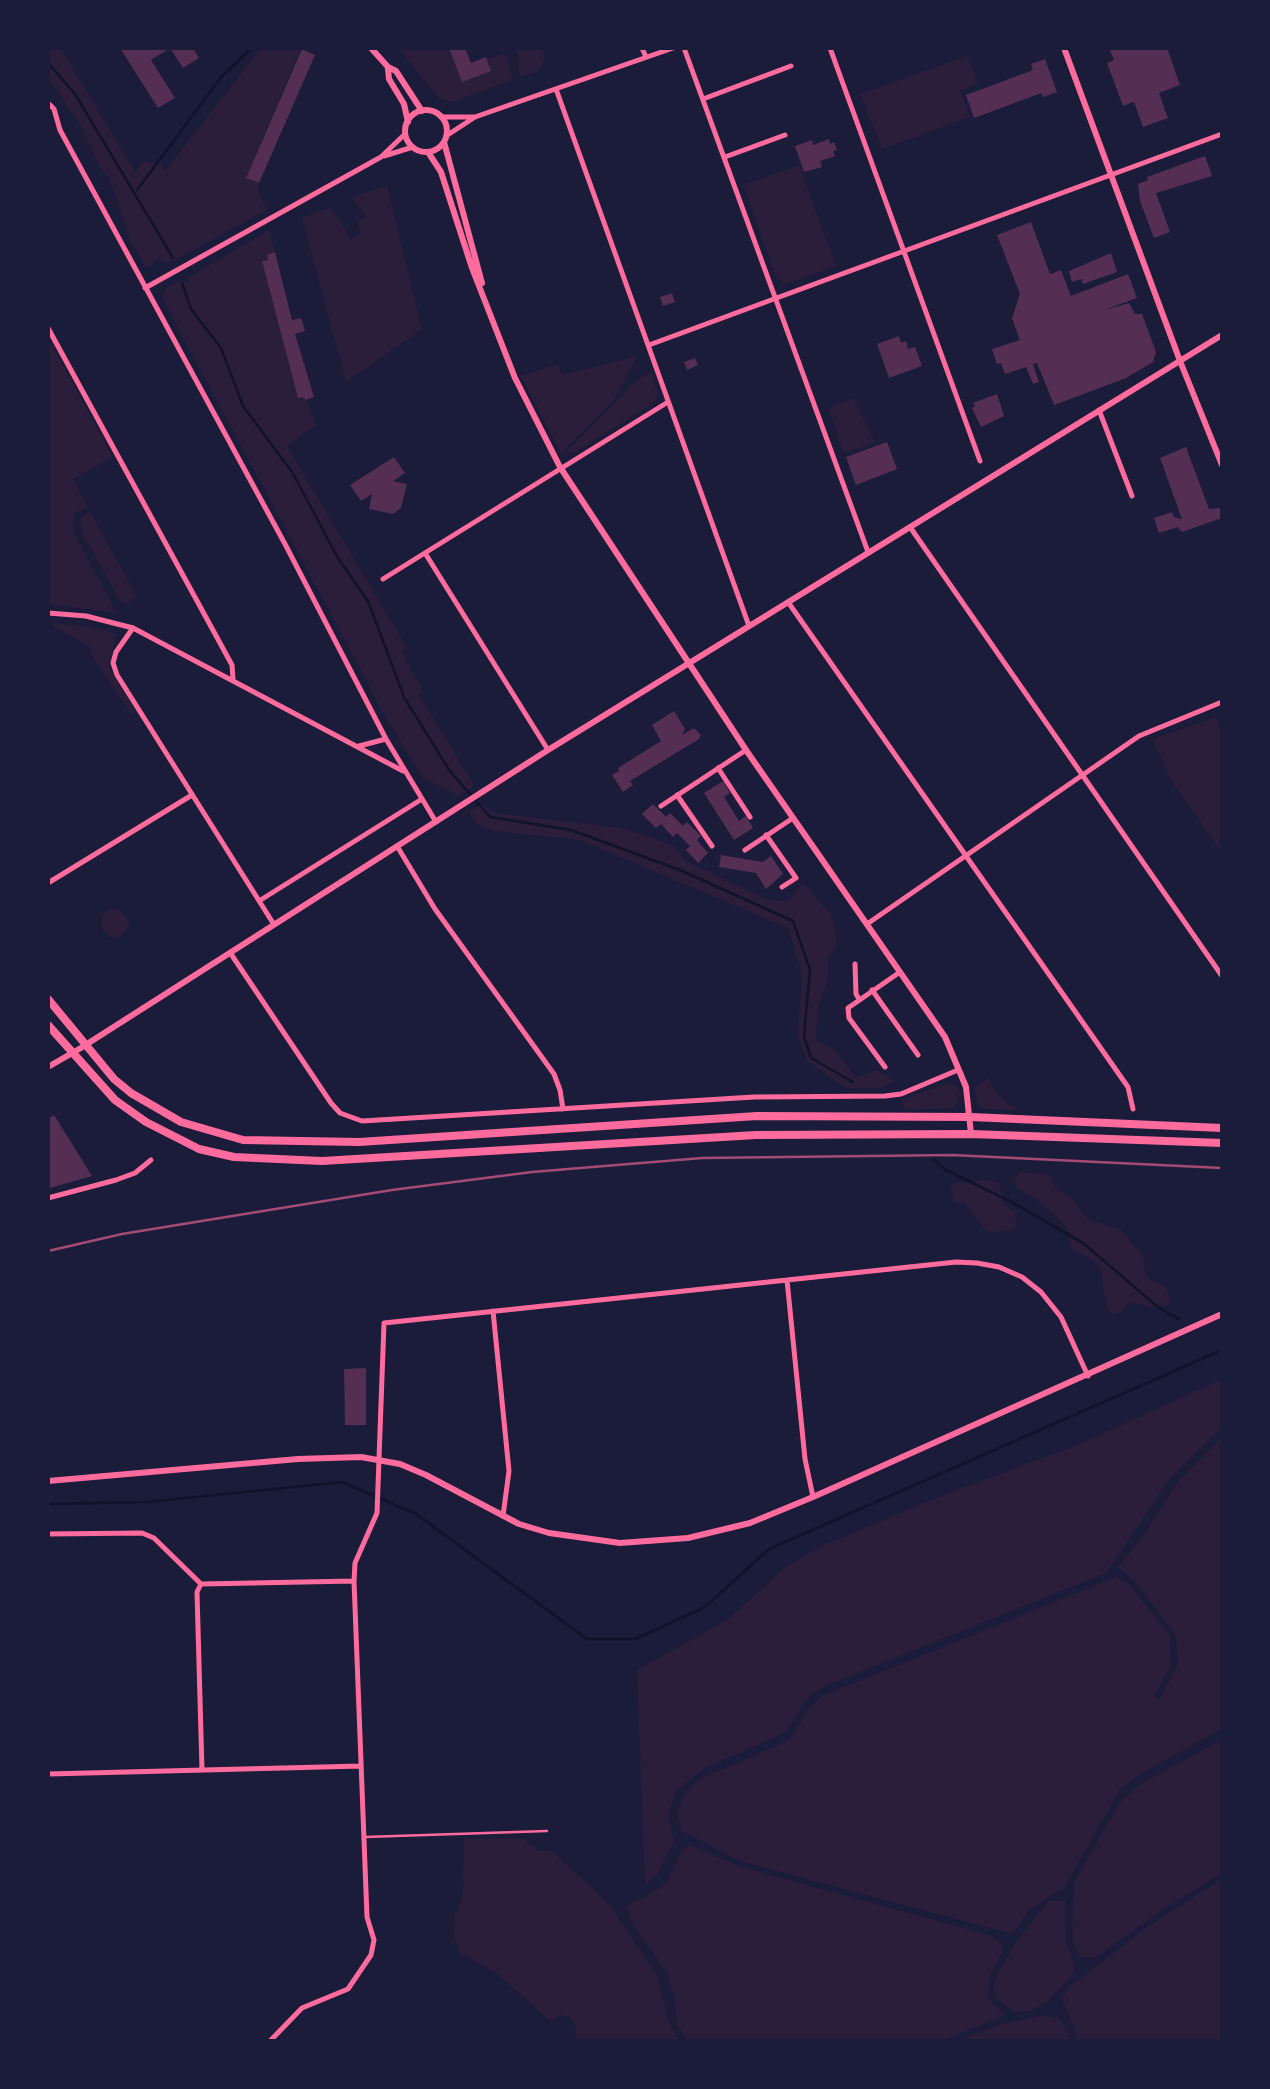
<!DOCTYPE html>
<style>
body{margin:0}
#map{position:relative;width:1270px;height:2089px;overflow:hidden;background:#1b1b3a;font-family:Poppins,sans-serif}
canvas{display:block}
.frame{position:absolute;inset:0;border:50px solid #1b1b3a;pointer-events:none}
</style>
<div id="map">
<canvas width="1270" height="2089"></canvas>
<div class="frame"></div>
</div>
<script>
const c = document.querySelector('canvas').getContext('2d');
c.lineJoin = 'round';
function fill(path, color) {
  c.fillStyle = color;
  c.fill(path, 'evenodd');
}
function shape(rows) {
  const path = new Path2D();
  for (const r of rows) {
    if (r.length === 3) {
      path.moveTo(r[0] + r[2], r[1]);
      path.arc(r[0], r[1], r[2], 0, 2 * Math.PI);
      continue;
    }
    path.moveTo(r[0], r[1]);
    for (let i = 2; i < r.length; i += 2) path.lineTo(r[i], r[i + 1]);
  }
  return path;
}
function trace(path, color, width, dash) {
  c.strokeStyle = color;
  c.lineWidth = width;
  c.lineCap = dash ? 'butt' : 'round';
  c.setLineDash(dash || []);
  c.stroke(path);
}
fill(shape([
 [48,48,61,48,135,172,144,161,161,165,165,171,261,48,301,48,246,177,259,183,258,190,267,210,179,258,168,263,155,260,151,266,145,266,130,239,110,180,99,166,81,126,48,77],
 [398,48,449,48,462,81,491,71,487,60,502,54,507,56,513,80,452,102,439,98],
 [517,48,542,48,545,56,538,71,520,77],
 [967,56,978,84,960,90,970,117,882,149,860,94],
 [799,165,836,266,786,284,776,277,743,185],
 [387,186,422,329,346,382,302,218,331,207,351,239,361,233,358,222,366,217,352,196],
 [269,230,275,252,267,255,268,260,262,262,298,397,304,397,317,425,287,446,407,648,402,652,423,692,419,695,473,783,472,788,459,796,423,778,388,721,162,298,167,288,178,281,189,282,188,278],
 [48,338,113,457,73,479,87,507,75,513,73,519,74,532,116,613,48,604],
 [638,356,614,400,561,453,521,376,558,364,562,375],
 [651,372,658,394,655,402,576,452,563,455,635,382],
 [854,398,875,443,844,453,828,408],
 [90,511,137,597,127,603,121,602,83,535,80,519],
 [53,623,89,626,116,634,109,668,134,710,133,716,92,656,91,648,53,626],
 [1216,717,1222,735,1222,852,1170,779,1153,739],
 [481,804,494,813,621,828,657,839,674,846,686,861,768,900,788,901,803,883,830,913,836,931,836,946,828,959,828,981,818,1006,816,1040,835,1051,856,1077,877,1070,895,1081,882,1088,846,1088,807,1061,798,1036,802,974,788,928,580,840,494,831,476,824,469,812],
 [111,909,120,910,129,920,128,929,119,938,109,937,101,927,103,914],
 [988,1078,996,1092,1008,1104,1016,1106,1016,1110,983,1109,978,1105,974,1087],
 [948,1083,955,1085,961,1094,954,1108,905,1110,902,1099],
 [1020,1172,1050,1175,1056,1189,1070,1196,1088,1220,1120,1229,1143,1255,1146,1277,1166,1287,1171,1301,1164,1306,1152,1307,1130,1302,1122,1312,1112,1314,1107,1309,1101,1270,1092,1260,1071,1249,1069,1232,1063,1223,1037,1200,1018,1189,1014,1182],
 [989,1180,999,1183,1004,1205,1015,1212,1016,1226,1013,1230,988,1233,964,1203,953,1202,951,1187,954,1183],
 [1222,1379,1222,1428,1169,1480,1106,1573,823,1687,809,1696,787,1730,778,1736,705,1768,677,1790,668,1815,674,1842,658,1873,645,1885,637,1670,727,1620,785,1568,817,1548,941,1496,1082,1443],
 [1222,1437,1222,1729,1142,1773,1120,1789,1064,1888,1030,1909,1012,1934,739,1861,682,1831,677,1815,684,1795,697,1780,779,1745,791,1737,810,1707,822,1696,1116,1577,1129,1584,1170,1636,1171,1667,1154,1696,1159,1700,1178,1664,1176,1636,1136,1582,1118,1567,1142,1538,1177,1483],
 [1222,1740,1222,1873,1159,1912,1097,1957,1080,1957,1072,1937,1074,1882,1121,1801,1140,1784],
 [464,1838,524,1839,539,1851,552,1851,609,1904,657,1975,671,2028,680,2041,576,2041,575,2024,571,2017,560,2015,550,2021,496,1973,469,1957,461,1956,454,1937,455,1914,463,1896],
 [690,1845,738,1866,992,1936,1001,1943,1003,1951,990,1975,988,1994,992,2003,1006,2015,941,2041,689,2041,677,2025,675,2000,667,1973,635,1928,625,1907,665,1885,683,1849],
 [1222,1879,1222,2041,1079,2041,1062,1999,1068,1988,1147,1927],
 [1049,1901,1065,1901,1066,1940,1075,1968,1071,1978,1048,2001,1030,2011,1014,2012,997,1999,993,1988,995,1979,1016,1942],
 [1044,2015,1060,2019,1072,2041,956,2041,1002,2024]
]), '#2a1e3b');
trace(shape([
 [48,63,75,94,173,258],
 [137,190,222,76,252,48],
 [182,283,191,309,221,348,243,406,292,472,338,558,368,601,404,697,449,770,490,817,571,830,680,870,793,921,810,970,804,1036,811,1058,853,1082],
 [934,1160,946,1170,1010,1201,1083,1243,1159,1308,1179,1319],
 [48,1504,147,1502,342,1482,416,1514,587,1639,635,1639,705,1607,769,1549,1222,1350]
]), '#12122b', 2.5);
fill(shape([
 [120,48,193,48,199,58,183,68,170,48,151,60,175,98,158,108],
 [449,48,465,48,471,63,486,57,491,71,462,82],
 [1109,48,1167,48,1180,85,1159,93,1168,118,1143,127,1134,102,1123,106,1107,63,1114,60],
 [302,49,315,55,259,183,246,178],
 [1045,59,1057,92,1043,97,1041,93,974,118,966,95,1033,70,1031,64],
 [829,139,830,144,834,142,837,150,833,151,835,156,820,161,822,167,804,172,795,146,812,140,813,145],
 [1205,156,1212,176,1156,193,1170,232,1154,238,1140,201,1138,184,1148,180,1147,177],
 [1031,222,1050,274,1061,270,1071,296,1128,274,1137,298,1101,311,1129,303,1135,314,1142,314,1156,352,1153,362,1126,378,1054,405,1037,363,1033,364,1039,382,1033,384,1026,367,1005,374,1001,363,997,364,992,349,1020,340,1012,318,1020,294,997,235],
 [275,252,292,320,301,318,305,331,295,334,314,397,305,400,304,397,298,398,262,261,268,260,267,255],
 [1111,253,1117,272,1083,284,1081,279,1072,282,1069,271],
 [672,293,675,302,663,306,660,297],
 [899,336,901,343,906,341,908,349,915,347,922,366,889,378,877,344],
 [695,358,698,365,687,370,684,362],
 [997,394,1004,416,981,427,972,408,975,406,973,403],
 [887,442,897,469,856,485,846,457],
 [1186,447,1209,509,1220,508,1222,518,1182,532,1178,527,1159,533,1154,518,1172,512,1174,517,1182,519,1160,458],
 [394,457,405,473,393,481,407,484,401,508,393,514,369,509,372,494,361,501,350,485],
 [674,711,685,729,682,735,694,728,701,735,699,739,630,781,633,785,623,792,612,775,619,771,618,768,661,741,652,725],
 [723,781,730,793,724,797,739,821,746,816,753,828,734,840,704,793],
 [653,804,666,817,670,813,683,826,687,822,701,836,697,840,708,853,698,863,686,850,690,846,677,833,673,837,661,824,656,828,642,814],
 [721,855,763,862,771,856,783,874,766,889,756,873,719,867],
 [54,1115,92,1176,50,1188,48,1184,48,1119],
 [366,1368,366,1425,345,1425,344,1369]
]), '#542f53');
trace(shape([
 [365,1837,547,1831]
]), '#ff6b9d', 2.5);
trace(shape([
 [642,48,646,57],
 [684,48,868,552],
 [830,48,980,461],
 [556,89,749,626],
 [703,99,791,66],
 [48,103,54,109,60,130,285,544,386,739,436,822],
 [441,117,475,117],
 [446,136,475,117,673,48],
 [384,156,413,147],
 [725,157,785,135],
 [145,288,381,157,405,134],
 [48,328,232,665,233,679],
 [649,345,1222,134],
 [1099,410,1132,496],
 [910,527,1222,976],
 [425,553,548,750],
 [383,579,668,402],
 [788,602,1128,1087,1133,1109],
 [48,613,86,616,133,628,403,771],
 [133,628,116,652,113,663,117,675,273,923],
 [359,746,386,739],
 [718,768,750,817],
 [677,795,712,846],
 [661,806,746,750],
 [766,835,796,878,782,887],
 [397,846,435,909,554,1074,560,1090,563,1109],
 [745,850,793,818],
 [48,883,192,795],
 [259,901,422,799],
 [867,924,1139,736,1222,702],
 [231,954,331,1103,340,1113,362,1121,754,1097,885,1096,901,1094,958,1070],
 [855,964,856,994,859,999],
 [872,990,918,1055],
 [885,1067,849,1018,848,1008,900,972],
 [48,1198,116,1180,135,1173,151,1160],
 [787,1280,805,1459,813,1497],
 [493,1311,509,1471,503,1516],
 [48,1534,142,1533,154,1538,201,1584,354,1581],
 [201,1584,197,1592,202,1770],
 [48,1774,361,1766],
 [269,2042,302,2008,348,1989,371,1955,374,1940,367,1917,354,1581,355,1563,377,1513,384,1323,956,1262,977,1263,999,1267,1022,1277,1041,1292,1061,1317,1088,1376]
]), '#ff6b9d', 5);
trace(shape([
 [371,48,388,67,396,71,422,111],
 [1064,48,1180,361,1222,465],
 [388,69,389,79,404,104,408,122],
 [426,131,21],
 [444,142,482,283],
 [428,152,441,172,472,268,515,378,560,467,746,750,945,1037,966,1087,971,1134],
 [87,1044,548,750,1222,335],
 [48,1481,298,1459,361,1457,400,1464,426,1475,519,1524,549,1533,620,1543,688,1538,750,1523,813,1497,1222,1314]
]), '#ff6b9d', 6);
trace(shape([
 [48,1067,86,1045]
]), '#ff6b9d', 6);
trace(shape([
 [48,999,114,1079,131,1093,181,1122,243,1140,359,1142,757,1116,971,1117,1222,1128],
 [48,1025,115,1100,146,1122,199,1149,234,1157,322,1161,756,1135,971,1134,1222,1143]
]), '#ff6b9d', 8);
trace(shape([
 [48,1251,122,1234,392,1190,532,1172,702,1158,952,1155,1222,1168]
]), '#a44b75', 2.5);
</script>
